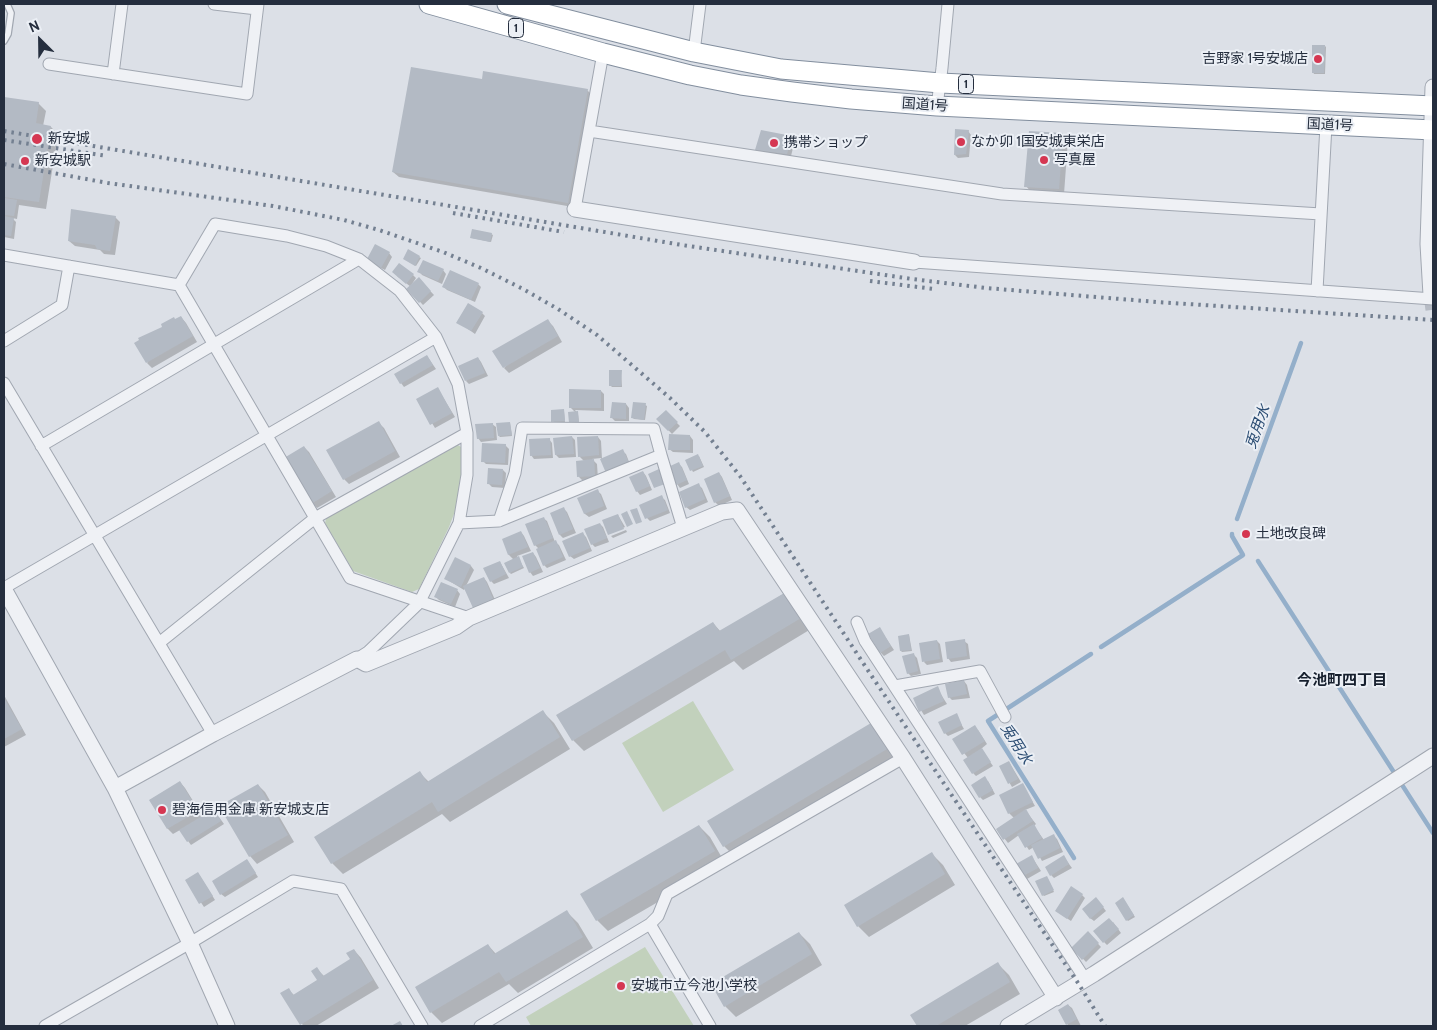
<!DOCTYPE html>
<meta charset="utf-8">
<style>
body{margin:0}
#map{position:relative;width:1437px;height:1030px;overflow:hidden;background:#dce0e7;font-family:Cabin,sans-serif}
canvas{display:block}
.frame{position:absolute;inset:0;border:5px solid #252e3e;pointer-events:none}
.north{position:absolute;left:15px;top:15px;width:50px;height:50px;-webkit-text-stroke:4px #ebeff5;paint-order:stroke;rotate:337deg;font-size:14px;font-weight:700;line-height:20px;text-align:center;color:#252e3e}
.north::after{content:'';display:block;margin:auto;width:18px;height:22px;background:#252e3e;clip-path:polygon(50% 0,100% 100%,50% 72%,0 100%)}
</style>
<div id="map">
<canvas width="1437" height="1030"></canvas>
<div class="frame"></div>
<div class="north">N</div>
</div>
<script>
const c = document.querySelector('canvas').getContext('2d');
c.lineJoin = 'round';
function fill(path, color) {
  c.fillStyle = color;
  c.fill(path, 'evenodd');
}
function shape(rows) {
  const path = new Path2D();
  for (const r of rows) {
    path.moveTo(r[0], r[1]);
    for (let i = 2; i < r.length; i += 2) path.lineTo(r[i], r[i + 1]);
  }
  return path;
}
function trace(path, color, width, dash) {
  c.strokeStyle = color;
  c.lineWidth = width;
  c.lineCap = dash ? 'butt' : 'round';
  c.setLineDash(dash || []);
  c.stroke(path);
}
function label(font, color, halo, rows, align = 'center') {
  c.font = font + ' Cabin,"Noto Sans JP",sans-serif';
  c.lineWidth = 4;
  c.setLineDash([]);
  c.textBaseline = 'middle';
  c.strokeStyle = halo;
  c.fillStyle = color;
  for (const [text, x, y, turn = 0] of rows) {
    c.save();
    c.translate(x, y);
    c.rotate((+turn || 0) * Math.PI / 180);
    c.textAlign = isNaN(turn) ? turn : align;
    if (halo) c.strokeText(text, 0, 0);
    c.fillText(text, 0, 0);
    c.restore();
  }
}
fill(shape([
 [455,443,461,447,461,478,457,506,449,527,419,589,412,592,353,571,325,523,327,515],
 [693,701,734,770,663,812,622,743],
 [645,947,694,1026,531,1026,526,1017]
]), '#c2d1bc');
fill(shape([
 [1325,46,1326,47,1325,74,1314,74,1313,72],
 [483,80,587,90,593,96,573,207,399,177,393,172],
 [4,98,38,103,46,111,43,126,51,127,58,134,46,209,19,205,17,219,12,218,16,222,14,239,4,237],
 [968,131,971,135,969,157,958,158,955,155],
 [1063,134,1068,140,1064,194,1031,192,1026,186],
 [792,137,795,140,791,156,760,153,757,150],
 [115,217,120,222,115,255,104,254,100,250,75,246,69,241],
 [491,234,493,235,491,242,472,238],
 [389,253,392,257,385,270,371,263],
 [419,257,421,258,416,266,406,260],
 [443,270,446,274,442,284,422,275,419,271],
 [413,275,416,278,412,284,413,285,419,279,434,295,423,305,408,289,411,287,397,276],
 [478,284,481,287,475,302,447,290,444,287],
 [482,313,485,316,475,334,458,322],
 [181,317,186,323,197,342,152,368,147,363,175,320],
 [547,320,553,326,562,342,509,373,504,368],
 [427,356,436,369,404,387,401,383],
 [478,358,481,362,488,376,469,384,466,381],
 [621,372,622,387,612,387,610,385],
 [438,389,455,417,435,428,418,400],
 [601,391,604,394,604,411,575,410,578,414,579,423,572,424,570,422,575,412,570,407],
 [626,404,629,408,629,421,615,421,612,418],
 [645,405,647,406,645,420,634,419,633,418],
 [564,411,565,422,554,422,553,421],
 [666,412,680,426,672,434,658,419],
 [379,423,384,428,400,457,349,484,344,479],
 [510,423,512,436,500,437,499,436],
 [492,424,496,427,497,440,481,442,478,438],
 [690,436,693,440,693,453,673,452,669,449],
 [572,437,575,440,576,457,559,458,556,455],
 [598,437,601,441,602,459,622,451,626,454,631,467,607,472,601,458,592,459,597,464,598,479,582,480,579,477,578,462,584,461,579,456],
 [549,439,552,443,553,458,534,459,531,455],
 [505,445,509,449,508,465,486,464,483,461],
 [304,447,309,452,336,497,317,508,312,503],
 [699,456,704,467,693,472,687,460],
 [679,464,682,467,689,484,680,488,677,484],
 [503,470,506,473,505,488,492,487,489,484],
 [643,472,646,476,652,490,640,495,637,491],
 [719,473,722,477,732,500,719,506,715,502],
 [698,485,702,488,708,502,690,510,686,507],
 [597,491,601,494,607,509,589,517,585,514,579,499],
 [661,497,665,500,670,513,650,521,647,518],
 [564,509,567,512,576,533,563,538,560,535],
 [618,515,625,527,609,534],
 [543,518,547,521,555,542,559,545,566,560,547,568,544,565,539,549,535,545],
 [600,524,603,527,609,542,595,547,592,544],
 [626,530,627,532,613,538,611,536],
 [521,532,524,536,531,551,517,556,524,568,511,574,510,573,514,560,509,555,503,540],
 [583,534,586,537,592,551,574,559,570,556],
 [533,553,536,557,543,572,533,576,530,572],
 [455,559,471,566,474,570,466,586,484,578,487,582,496,602,477,610,474,607,466,587,464,590,446,579],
 [500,562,509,578,494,584,491,581],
 [457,590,460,594,455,607,439,600,436,597],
 [785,593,811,629,743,670,734,661,584,751,573,740,713,623,721,632],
 [880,629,894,650,884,656,881,653],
 [909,635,912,651,902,652,901,651],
 [937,641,940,644,943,662,927,665,924,662],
 [964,641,968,644,970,659,951,662,948,658],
 [913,654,917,658,921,674,911,676,908,673],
 [964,681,967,685,970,698,952,700,949,697],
 [937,688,947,704,924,715,914,699],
 [4,695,26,735,4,747],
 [543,712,554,723,570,749,450,822,442,814,343,874,332,863,420,773,429,782],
 [956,715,964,729,948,736,945,733],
 [871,724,882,735,897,760,735,857,724,846],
 [978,730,987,744,981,749,993,766,976,776,973,773,968,758,954,740],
 [1009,762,1021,782,1012,787,1000,767],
 [988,781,995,794,983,800,980,797],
 [180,782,185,788,203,817,214,810,224,824,191,845,180,830,173,834,168,829,150,800],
 [258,785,265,792,294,842,257,864,250,856,221,807],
 [1023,785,1035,806,1025,810,1036,824,1034,826,1044,840,1054,836,1057,839,1063,852,1042,861,1034,847,1029,850,1019,835,1008,843,997,829,1014,818,1009,813],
 [699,826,710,837,725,863,608,931,597,920],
 [932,854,943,865,955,885,869,937,858,926],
 [1032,857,1041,871,1027,879,1024,875],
 [1064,857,1072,868,1054,878,1051,875],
 [247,860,258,877,225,897,221,894],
 [198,873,215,900,204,907,186,880],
 [1048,879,1054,892,1044,896,1043,895],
 [1082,895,1085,898,1071,921,1056,911],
 [1124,900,1135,917,1128,921,1127,920],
 [1099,902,1106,911,1094,921,1090,918],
 [567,912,578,923,593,948,518,993,509,984,442,1023,431,1012,488,945,496,954],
 [1113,922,1121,933,1107,945,1104,942],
 [799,933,810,944,822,965,736,1017,725,1006],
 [1088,933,1101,947,1086,962,1073,948],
 [354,950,361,958,379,988,316,1026,303,1026,289,990,294,995,318,980,317,969,325,977,352,960],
 [998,964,1009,975,1020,994,965,1026,918,1026,912,1015],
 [1068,1005,1072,1008,1081,1026,1069,1026,1067,1024,1059,1010]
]), '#0003');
trace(shape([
 [1237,519,1301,343],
 [1258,561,1433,833],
 [1101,647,1243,555,1232,536,1232,534],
 [1074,858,988,721,1091,654]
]), '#94afca', 4.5);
fill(shape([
 [1312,45,1325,45,1324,73,1312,73],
 [411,67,482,79,483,71,588,89,568,203,392,172],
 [4,97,39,102,36,123,51,126,39,202,4,197],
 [955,129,969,130,966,154,954,155],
 [761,130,792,136,787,154,755,150],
 [1029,131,1063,133,1059,189,1024,187],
 [4,198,17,200,14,216,4,215],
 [71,209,116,216,110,251,97,249,95,245,68,241],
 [4,216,14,218,11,236,4,235],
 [472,229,492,233,490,242,470,238],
 [375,244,390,252,381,268,367,259],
 [408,249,420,256,415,266,403,259],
 [423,260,444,269,438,281,417,272],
 [399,263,414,274,406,284,392,272],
 [450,270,479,283,471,300,442,287],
 [419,277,431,291,419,303,406,289],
 [468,303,483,312,471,331,456,323],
 [181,316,193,336,146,363,134,343,139,340,138,338,162,327,161,324,174,317,175,319],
 [548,319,558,336,503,368,492,351],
 [427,355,433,365,400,384,394,374],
 [478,357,485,373,465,381,458,366],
 [609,370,622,370,621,386,609,386],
 [438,387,452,413,430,425,416,399],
 [569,389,601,390,601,408,569,408],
 [612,402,626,403,626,419,610,418],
 [633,402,646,403,644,420,631,418],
 [564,409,565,421,551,422,551,410],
 [666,410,678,422,668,431,656,419],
 [578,411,579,422,569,423,568,412],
 [379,421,395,451,343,480,326,450],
 [510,422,512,435,498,436,496,423],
 [493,423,494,438,477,439,475,424],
 [669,434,690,435,690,450,668,450],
 [572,436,574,454,555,455,553,438],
 [598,436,599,455,578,457,577,437],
 [550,438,551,455,530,456,529,439],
 [482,443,506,444,505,463,481,462],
 [304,446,332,491,311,504,284,458],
 [623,449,629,463,606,473,600,459],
 [698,454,703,466,690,471,685,460],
 [594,459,595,476,577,477,576,461],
 [679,462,687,480,676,485,668,467],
 [488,468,503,469,502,485,487,484],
 [659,469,665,484,654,488,648,474],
 [643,471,650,486,636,492,629,477],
 [719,472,730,496,714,503,704,479],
 [699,483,705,499,685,508,679,492],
 [598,489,604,506,584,514,577,498],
 [662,495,668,510,645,519,639,505],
 [564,507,573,529,559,535,550,513],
 [637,508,642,522,636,524,630,510],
 [627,511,633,524,627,527,621,514],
 [618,514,624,529,608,535,602,520],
 [544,517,553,538,534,546,525,524],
 [600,523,607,538,591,545,584,529],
 [521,531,528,547,508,555,502,539],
 [583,532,590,548,569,557,562,541],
 [556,540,563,557,543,566,536,549],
 [533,552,540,568,529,573,522,556],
 [519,556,523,567,509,573,504,563],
 [455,557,471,565,461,587,444,579],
 [500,561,506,574,490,582,483,568],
 [484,577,493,599,473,608,463,586],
 [441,582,458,589,451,604,434,597],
 [786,592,801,618,731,660,725,650,572,741,556,715,713,622,719,631],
 [880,627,891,646,880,653,868,634],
 [909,634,911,650,900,651,898,636],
 [965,639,967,656,947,659,945,642],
 [937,640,940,659,922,662,919,643],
 [914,653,918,671,907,674,902,656],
 [964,680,967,694,948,698,945,684],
 [938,686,944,701,919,712,913,698],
 [4,698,22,729,4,739],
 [543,710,560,737,438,812,432,802,331,864,314,837,420,771,427,782],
 [957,713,962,725,944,734,938,722],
 [871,723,887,749,723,847,707,821],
 [975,725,985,741,962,755,952,739],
 [982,748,991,762,972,774,963,760],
 [1009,761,1018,779,1008,784,999,766],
 [985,776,993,790,979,798,971,785],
 [180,781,198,811,167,829,149,800],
 [1023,783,1033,802,1008,814,999,795],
 [258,784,288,835,249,857,219,806],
 [214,809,221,821,187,842,179,830],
 [1026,809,1033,821,1003,840,996,829],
 [1034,824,1042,838,1025,848,1017,834],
 [699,825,715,851,596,921,580,894],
 [1054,834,1060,848,1038,859,1031,845],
 [932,852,945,874,857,927,844,905],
 [1032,855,1038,868,1023,876,1016,864],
 [1064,855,1069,864,1050,876,1045,867],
 [247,859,256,873,220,895,212,881],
 [198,872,213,896,199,904,185,880],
 [1047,876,1054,890,1042,896,1035,881],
 [1071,886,1083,894,1067,919,1055,911],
 [1096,897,1104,907,1090,919,1082,909],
 [1123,897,1134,915,1126,921,1115,903],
 [567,910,583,937,506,982,499,972,430,1013,415,987,488,944,494,954],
 [1109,918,1119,929,1103,943,1093,931],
 [1088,931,1099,943,1082,960,1071,948],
 [799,932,812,954,724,1007,711,984],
 [354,949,373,980,300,1025,280,993,289,988,293,995,317,980,311,971,317,967,323,976,350,959,346,953],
 [998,962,1010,982,936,1026,917,1026,910,1015],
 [1068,1004,1077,1019,1066,1025,1058,1010],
 [400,1021,403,1026,391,1026]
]), '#b3bac4');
trace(shape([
 [1431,295,1433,310]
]), '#b7bcc5', 15, [15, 8]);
const service = shape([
 [4,41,8,34,11,13,7,4]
]);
const minor = shape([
 [214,4,257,9],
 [694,52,700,4],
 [49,64,247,94,258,4],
 [113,74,122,4],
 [937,106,942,68,948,4],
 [589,131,1002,194,1321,214],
 [575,209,603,53],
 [4,255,179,285],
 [914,262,1433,299],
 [179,285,215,224,287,236,326,246,359,259,400,291,436,337,458,384,467,433,467,475,459,523,419,603,368,652,357,659],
 [179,285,350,578,469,618],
 [1317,291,1326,125],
 [4,341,62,305,69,266],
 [4,383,213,734],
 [41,446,359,259],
 [661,455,683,528],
 [459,523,499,521,661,455,654,429,522,428,515,473,499,521],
 [4,588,436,337],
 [857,622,865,641,1085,979],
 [159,643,315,518,467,433],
 [895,686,980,671,1005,717],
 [650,924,710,1026],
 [45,1026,190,943,293,881,341,889,422,1026],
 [480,1026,650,924,658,916,667,894,903,758]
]);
const tertiary = shape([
 [575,209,914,262],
 [1431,295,1428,244,1433,87],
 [4,589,115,788,190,943,227,1026],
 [115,788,213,734,357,659,366,664,456,627,469,618,722,512,737,510,903,758,1056,998],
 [1008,1026,1094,974,1433,756]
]);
const trunk = shape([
 [429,4,603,53,690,75,741,85,792,92,851,99,937,106,1433,130],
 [507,4,694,52,781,69,940,83,1433,106]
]);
trace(service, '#a1a7b1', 8);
trace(minor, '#a1a7b1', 13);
trace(tertiary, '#a1a7b1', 17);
trace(trunk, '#828e9e', 21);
trace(service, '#eff1f5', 5.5);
trace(minor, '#eff1f5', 11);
trace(tertiary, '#eff1f5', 15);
trace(trunk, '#fff', 19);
trace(shape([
 [4,131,682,245,912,279,986,288,1157,302,1433,320],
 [4,140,107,156],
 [4,164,108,183,273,206,344,220,379,230,443,252,481,268,523,289,558,309,597,335,670,398,705,432,740,476,871,675,1078,983,1105,1026],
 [453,213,564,232],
 [870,281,934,289]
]), '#748091', 4, [2.5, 5]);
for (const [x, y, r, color] of [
 [1318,59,5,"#d53752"],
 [37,139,6,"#d53752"],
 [961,142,5,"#d53752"],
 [774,143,5,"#d53752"],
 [1044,160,5,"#d53752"],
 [25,161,5,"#d53752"],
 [1246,534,5,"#d53752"],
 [162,810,5,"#d53752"],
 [621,986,5,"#d53752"]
]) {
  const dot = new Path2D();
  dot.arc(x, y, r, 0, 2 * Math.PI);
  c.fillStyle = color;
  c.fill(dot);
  trace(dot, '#ebeff5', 2);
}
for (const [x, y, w] of [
 [516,28,15],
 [966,84,15]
]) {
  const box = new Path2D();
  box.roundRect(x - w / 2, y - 9.5, w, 19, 4);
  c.fillStyle = '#ebeff5';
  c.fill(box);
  trace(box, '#252e3e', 1);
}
label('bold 12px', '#252e3e', null, [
 ["1",516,28],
 ["1",966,84]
]);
label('14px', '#252e3e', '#ebeff5', [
 ["吉野家 1号安城店",1308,59,"right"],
 ["新安城",48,139],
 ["なか卯 1国安城東栄店",971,142],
 ["携帯ショップ",784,143],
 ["写真屋",1054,160],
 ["新安城駅",35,161],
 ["土地改良碑",1256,534],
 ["碧海信用金庫 新安城支店",172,810],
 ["安城市立今池小学校",631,986]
], 'left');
label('14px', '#252e3e', '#ebeff5', [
 ["国道1号",925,105,4],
 ["国道1号",1330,125,3]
]);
label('italic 15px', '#2d4e74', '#ebeff5', [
 ["兎用水",1258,427,-70],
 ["兎用水",1016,744,58]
]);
label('bold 15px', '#17202e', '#ebeff5', [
 ["今池町四丁目",1342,681]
]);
</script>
